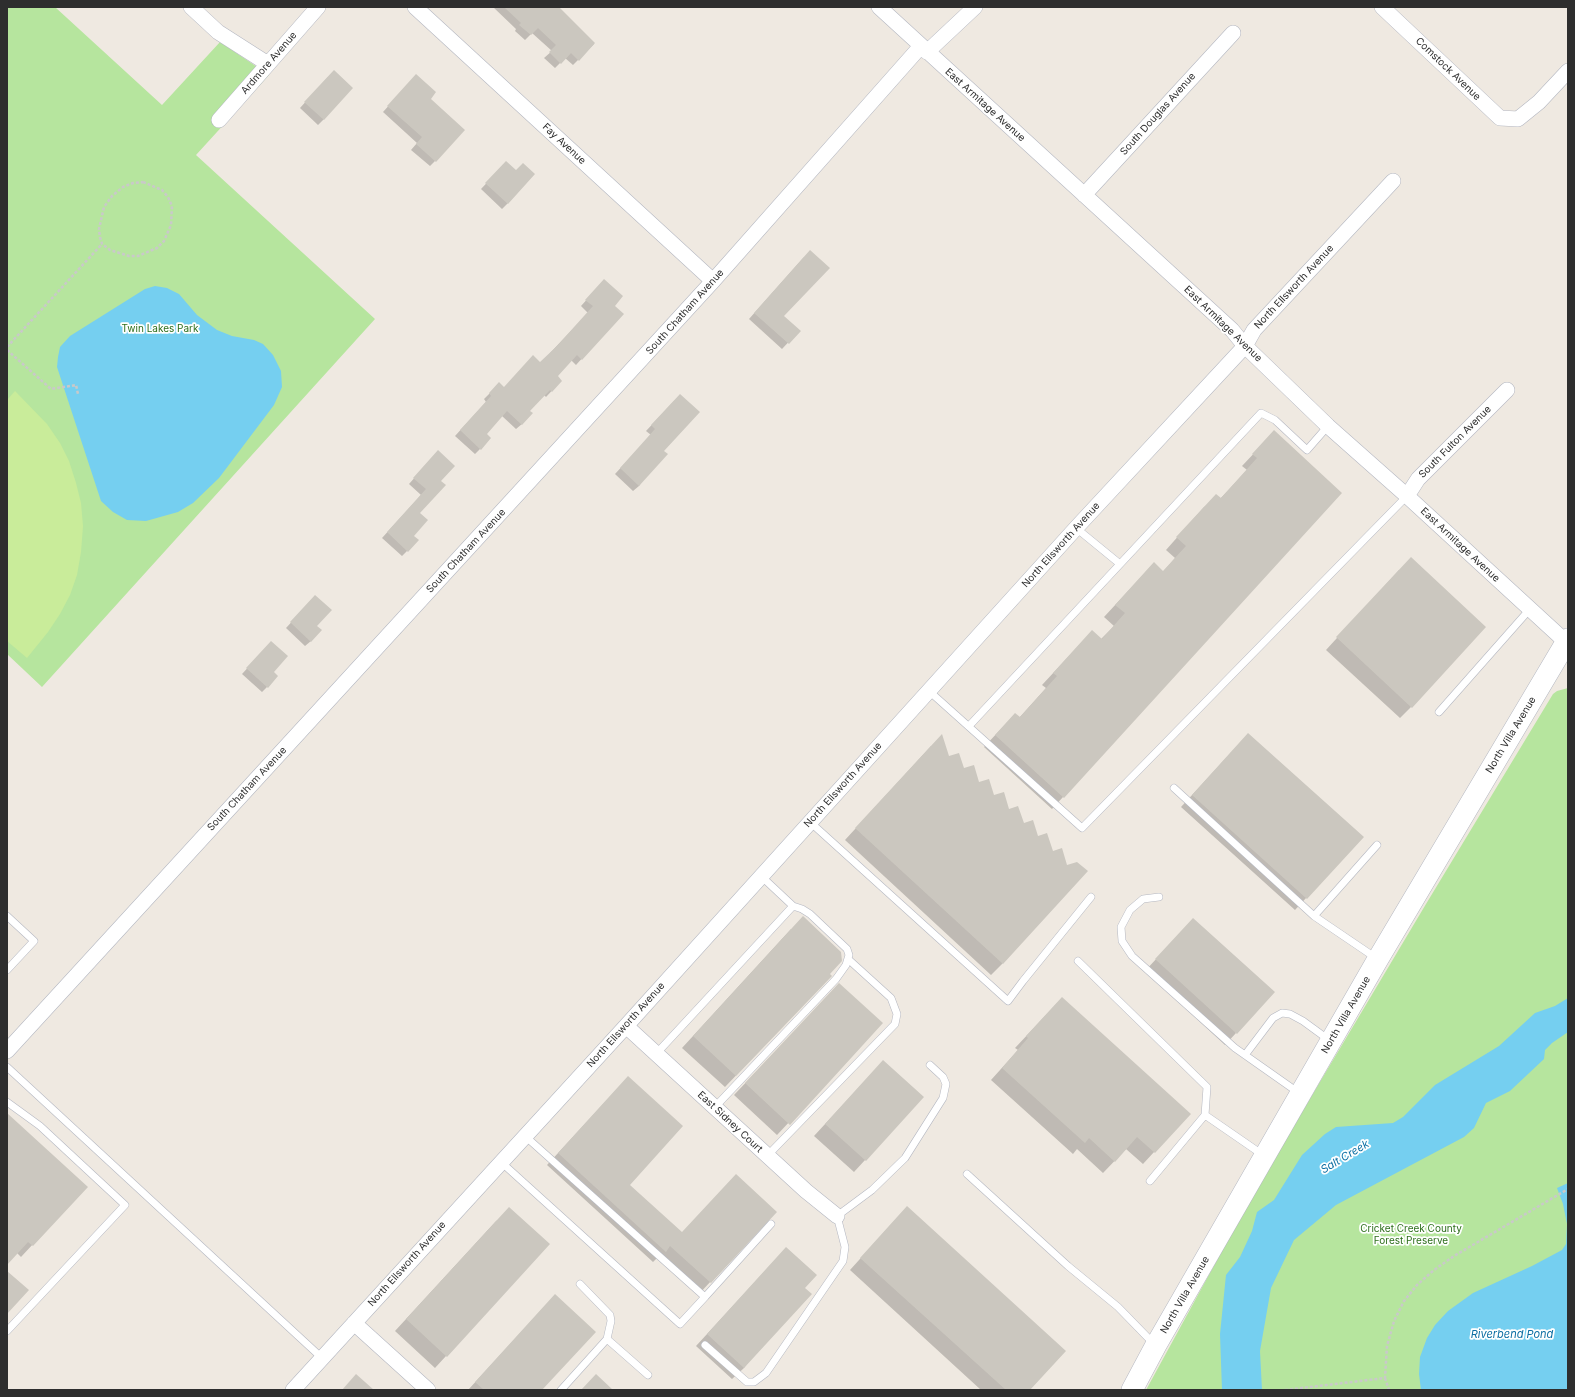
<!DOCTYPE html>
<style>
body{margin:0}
#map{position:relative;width:1575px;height:1397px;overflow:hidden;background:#efe9e1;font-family:Inter,sans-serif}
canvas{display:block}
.frame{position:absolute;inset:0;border:8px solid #2e2e2e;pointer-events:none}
</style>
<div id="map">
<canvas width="1575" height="1397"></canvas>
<div class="frame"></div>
</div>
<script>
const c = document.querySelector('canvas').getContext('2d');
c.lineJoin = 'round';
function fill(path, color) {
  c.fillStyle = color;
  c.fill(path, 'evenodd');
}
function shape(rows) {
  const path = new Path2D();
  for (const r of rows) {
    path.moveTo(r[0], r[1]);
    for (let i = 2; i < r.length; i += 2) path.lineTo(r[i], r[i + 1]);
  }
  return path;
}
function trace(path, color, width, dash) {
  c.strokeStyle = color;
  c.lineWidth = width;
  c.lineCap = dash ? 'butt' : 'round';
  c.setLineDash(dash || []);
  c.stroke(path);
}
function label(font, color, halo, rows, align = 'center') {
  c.font = font + ' Inter,sans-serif';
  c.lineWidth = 3.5;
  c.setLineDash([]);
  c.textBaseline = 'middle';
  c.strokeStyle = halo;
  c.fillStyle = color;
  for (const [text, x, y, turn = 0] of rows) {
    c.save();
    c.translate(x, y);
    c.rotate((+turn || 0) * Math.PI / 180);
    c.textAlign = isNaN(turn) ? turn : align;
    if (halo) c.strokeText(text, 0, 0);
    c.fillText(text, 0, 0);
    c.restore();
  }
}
fill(shape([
 [7,7,55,7,162,105,220,42,269,75,196,155,375,319,42,687,7,654],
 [1568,688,1568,1390,1146,1390,1234,1229,1305,1107,1426,904,1553,694,1557,691]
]), '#b6e59e');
fill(shape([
 [15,391,47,424,60,443,69,461,76,483,81,503,83,526,81,552,77,575,70,595,60,614,48,632,27,658,7,641,7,400]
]), '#c9ec9a');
fill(shape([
 [155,286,167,288,179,294,197,315,217,330,232,336,254,340,263,344,273,355,281,371,282,387,274,405,219,478,193,503,178,512,146,521,127,520,113,512,101,501,57,367,58,357,60,347,70,336,145,289],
 [1568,998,1568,1032,1552,1043,1545,1050,1544,1059,1510,1091,1486,1103,1474,1128,1464,1137,1336,1205,1294,1240,1271,1288,1260,1351,1262,1390,1222,1390,1220,1334,1226,1275,1240,1257,1252,1231,1257,1212,1274,1200,1302,1155,1325,1134,1336,1127,1393,1123,1403,1117,1435,1085,1499,1046,1535,1013,1555,1006],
 [1568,1183,1568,1390,1421,1390,1419,1374,1420,1357,1427,1338,1435,1325,1448,1311,1473,1293,1532,1266,1562,1250,1566,1244,1567,1224,1563,1204,1557,1188]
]), '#75cff0');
fill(shape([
 [493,7,557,7,594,44,573,65,565,58,555,68,544,58,552,51,532,33,525,40,515,31,516,29],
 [328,77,324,119,318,125,300,108],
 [411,81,429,99,435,161,430,166,411,150,417,143,383,112],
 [501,168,508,203,502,209,481,189],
 [804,257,783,316,799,331,782,349,749,319],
 [599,286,613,306,622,314,576,365,571,360,556,376,561,381,546,397,544,395,529,411,522,424,516,429,502,416,485,434,480,449,475,454,455,436,486,402,484,399,494,389,504,388,540,364,551,352,588,313,581,306],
 [675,400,663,451,639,486,633,491,615,474,651,435,646,431],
 [1274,432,1063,797,1052,809,984,747,1015,714,1019,718,1046,688,1042,685,1081,643,1101,639,1114,626,1104,617,1154,563,1163,572,1175,558,1166,550,1204,507,1220,499,1247,470,1242,466],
 [433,457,439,481,419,513,407,551,402,556,382,538,421,495,409,484],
 [1399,570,1411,707,1400,718,1326,650],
 [310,602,316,626,311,641,305,646,286,628],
 [266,648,272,672,267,687,262,692,242,674],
 [1248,734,1362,837,1295,910,1181,807],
 [931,746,949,757,964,770,1053,852,1003,963,991,975,845,840],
 [791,929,831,976,725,1087,682,1048],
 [1182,931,1236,1033,1225,1045,1145,971],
 [828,996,882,1023,777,1135,734,1095],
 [1062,998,1189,1114,1143,1164,1126,1149,1103,1173,1077,1149,1073,1154,991,1080,1018,1050,1015,1048],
 [872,1073,923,1097,854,1172,814,1136],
 [617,1089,628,1185,682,1233,736,1175,775,1212,699,1294,658,1257,653,1262,547,1165],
 [7,1115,86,1187,21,1257,17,1253,7,1264],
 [896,1219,1029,1390,981,1390,850,1270],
 [497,1220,446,1356,435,1368,395,1331],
 [775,1260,804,1288,744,1368,732,1379,696,1346],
 [544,1307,541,1390,468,1390]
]), '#0003');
fill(shape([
 [504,7,559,7,595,43,579,61,571,53,561,64,549,52,556,45,538,28,531,35,519,25,521,23],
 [334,70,353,88,324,120,304,102],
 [416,74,436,92,431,99,465,130,436,162,416,144,422,137,387,106],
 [506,161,516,170,523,163,535,174,508,204,485,183],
 [810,250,830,268,784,316,801,331,789,344,754,313],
 [604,279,623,296,615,306,624,314,582,360,577,355,558,376,562,381,552,392,550,390,530,411,533,413,522,425,507,411,487,434,491,438,481,450,460,430,491,396,489,393,499,382,504,387,533,355,540,362,556,347,593,306,585,300],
 [680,394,700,412,664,451,668,454,639,486,620,468,655,429,651,425],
 [1274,430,1342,493,1064,798,995,735,1015,713,1020,717,1057,676,1053,673,1092,630,1102,639,1125,613,1115,605,1154,562,1163,571,1186,546,1176,537,1216,494,1221,498,1257,458,1252,454],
 [438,450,455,466,441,481,446,485,420,513,428,520,414,536,419,540,408,552,387,532,426,489,413,478],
 [1411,557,1486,627,1412,708,1336,637],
 [315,595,332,610,317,626,322,630,311,642,290,622],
 [271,641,288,656,274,672,278,676,268,688,246,668],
 [1248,733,1364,837,1307,899,1192,795],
 [942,734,949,756,959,753,964,768,974,765,979,782,989,779,994,795,1004,792,1009,809,1018,806,1024,823,1033,820,1038,836,1047,833,1053,851,1062,848,1067,865,1077,862,1088,871,1003,964,855,828],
 [803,916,841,952,842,961,830,974,832,976,736,1076,693,1036],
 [1193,918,1275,992,1237,1034,1155,959],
 [839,983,883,1023,790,1125,745,1083],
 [1062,997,1191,1114,1155,1153,1137,1137,1115,1162,1089,1138,1085,1143,1002,1068,1028,1038,1026,1036],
 [883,1060,924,1097,866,1161,825,1124],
 [628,1076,683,1126,630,1185,682,1232,736,1174,777,1212,711,1283,670,1246,666,1252,558,1153],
 [7,1113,88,1187,33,1246,28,1242,7,1265],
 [907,1206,1066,1351,1030,1390,1006,1390,860,1258],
 [509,1207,550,1244,447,1357,406,1319],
 [786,1247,817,1275,805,1288,812,1294,744,1368,707,1334],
 [7,1271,29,1290,7,1314],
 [555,1294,596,1332,542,1390,484,1390,475,1382],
 [356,1374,374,1390,342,1390],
 [596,1374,613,1390,581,1390]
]), '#cbc7bf');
const service = shape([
 [1076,528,1120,564],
 [929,691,1082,828,1407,496],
 [1439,712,1530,609],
 [969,726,1261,413,1275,420,1307,450,1328,426],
 [1174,788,1314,916,1376,958],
 [810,822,1008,1001,1023,981,1091,897],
 [1159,897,1143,899,1130,910,1121,927,1122,941,1132,956,1235,1048,1299,1093],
 [7,916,34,941,7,970],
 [1314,916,1377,845],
 [1078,961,1207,1087,1205,1115,1150,1181],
 [656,1054,793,906,761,876],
 [1245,1055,1273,1018,1282,1013,1290,1014,1303,1021,1329,1040],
 [7,1067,322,1358],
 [7,1102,40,1126,125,1205,7,1331],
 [715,1107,836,979,846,965,849,955,847,949,810,914,802,909,793,906],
 [1205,1115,1263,1155],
 [767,1156,895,1024,897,1014,891,998,848,959],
 [501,1162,680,1324,705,1297,525,1136],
 [967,1174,1068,1266,1118,1307,1154,1344],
 [580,1284,610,1315,611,1321,607,1339],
 [705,1297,771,1224],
 [705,1345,747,1382,754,1382,766,1373,843,1261,845,1247,837,1216,872,1190,905,1158,943,1098,946,1084,943,1077,930,1065],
 [561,1390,607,1339,648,1375]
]);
const minor = shape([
 [191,7,218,32,268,64],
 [415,7,713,281],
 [879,7,1232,330,1245,346,1328,426,1407,496,1566,642],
 [1382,7,1500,118,1518,119,1539,102,1568,71],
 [927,52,975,7],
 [219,120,318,7],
 [1084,195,1233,33],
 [1407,496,1418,479,1507,390],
 [626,1026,806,1191,837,1216],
 [7,1051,713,281,921,46],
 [354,1323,428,1390],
 [293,1390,626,1026,1076,528,1245,346,1254,330,1393,181]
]);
const secondary = shape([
 [1132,1390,1156,1345,1378,959,1568,639]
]);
trace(service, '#b4b7c1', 8);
trace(minor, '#b4b7c1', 16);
trace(secondary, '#b4b7c1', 22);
trace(shape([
 [143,182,162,190,168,197,172,206,171,225,164,241,157,248,138,256,129,256,110,250,102,244,100,237,99,229,104,207,112,196,123,187,133,183,143,182],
 [7,347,102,244],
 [7,350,51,389,76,385,78,394],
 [1385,1378,1389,1390],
 [1285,1390,1385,1378,1387,1346,1394,1321,1404,1301,1417,1285,1434,1270,1454,1256,1568,1189]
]), '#c9c9c9', 2.5, [3, 2]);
trace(service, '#fff', 7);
trace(minor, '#fff', 15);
trace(secondary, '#fff', 21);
label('10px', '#2e2e2e', '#fff', [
 ["Ardmore Avenue",269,63,-49],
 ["Comstock Avenue",1448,69,44],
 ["East Armitage Avenue",985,105,42],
 ["South Douglas Avenue",1158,114,-48],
 ["Fay Avenue",564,144,43],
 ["North Ellsworth Avenue",1294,287,-47],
 ["South Chatham Avenue",685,312,-48],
 ["East Armitage Avenue",1223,324,44],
 ["South Fulton Avenue",1455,442,-45],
 ["North Ellsworth Avenue",1061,545,-48],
 ["East Armitage Avenue",1460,545,43],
 ["South Chatham Avenue",466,551,-47],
 ["North Villa Avenue",1511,735,-59],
 ["North Ellsworth Avenue",843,785,-48],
 ["South Chatham Avenue",247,789,-47],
 ["North Villa Avenue",1346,1015,-60],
 ["North Ellsworth Avenue",626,1025,-48],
 ["East Sidney Court",730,1122,43],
 ["North Ellsworth Avenue",407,1264,-48],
 ["North Villa Avenue",1185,1295,-60]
]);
label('10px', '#2c6e1b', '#fff', [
 ["Twin Lakes Park",160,329],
 ["Cricket Creek County",1411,1229],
 ["Forest Preserve",1411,1241]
]);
label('italic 11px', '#0d6fa3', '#fff', [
 ["Salt Creek",1345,1157,-31],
 ["Riverbend Pond",1512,1335]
]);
</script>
